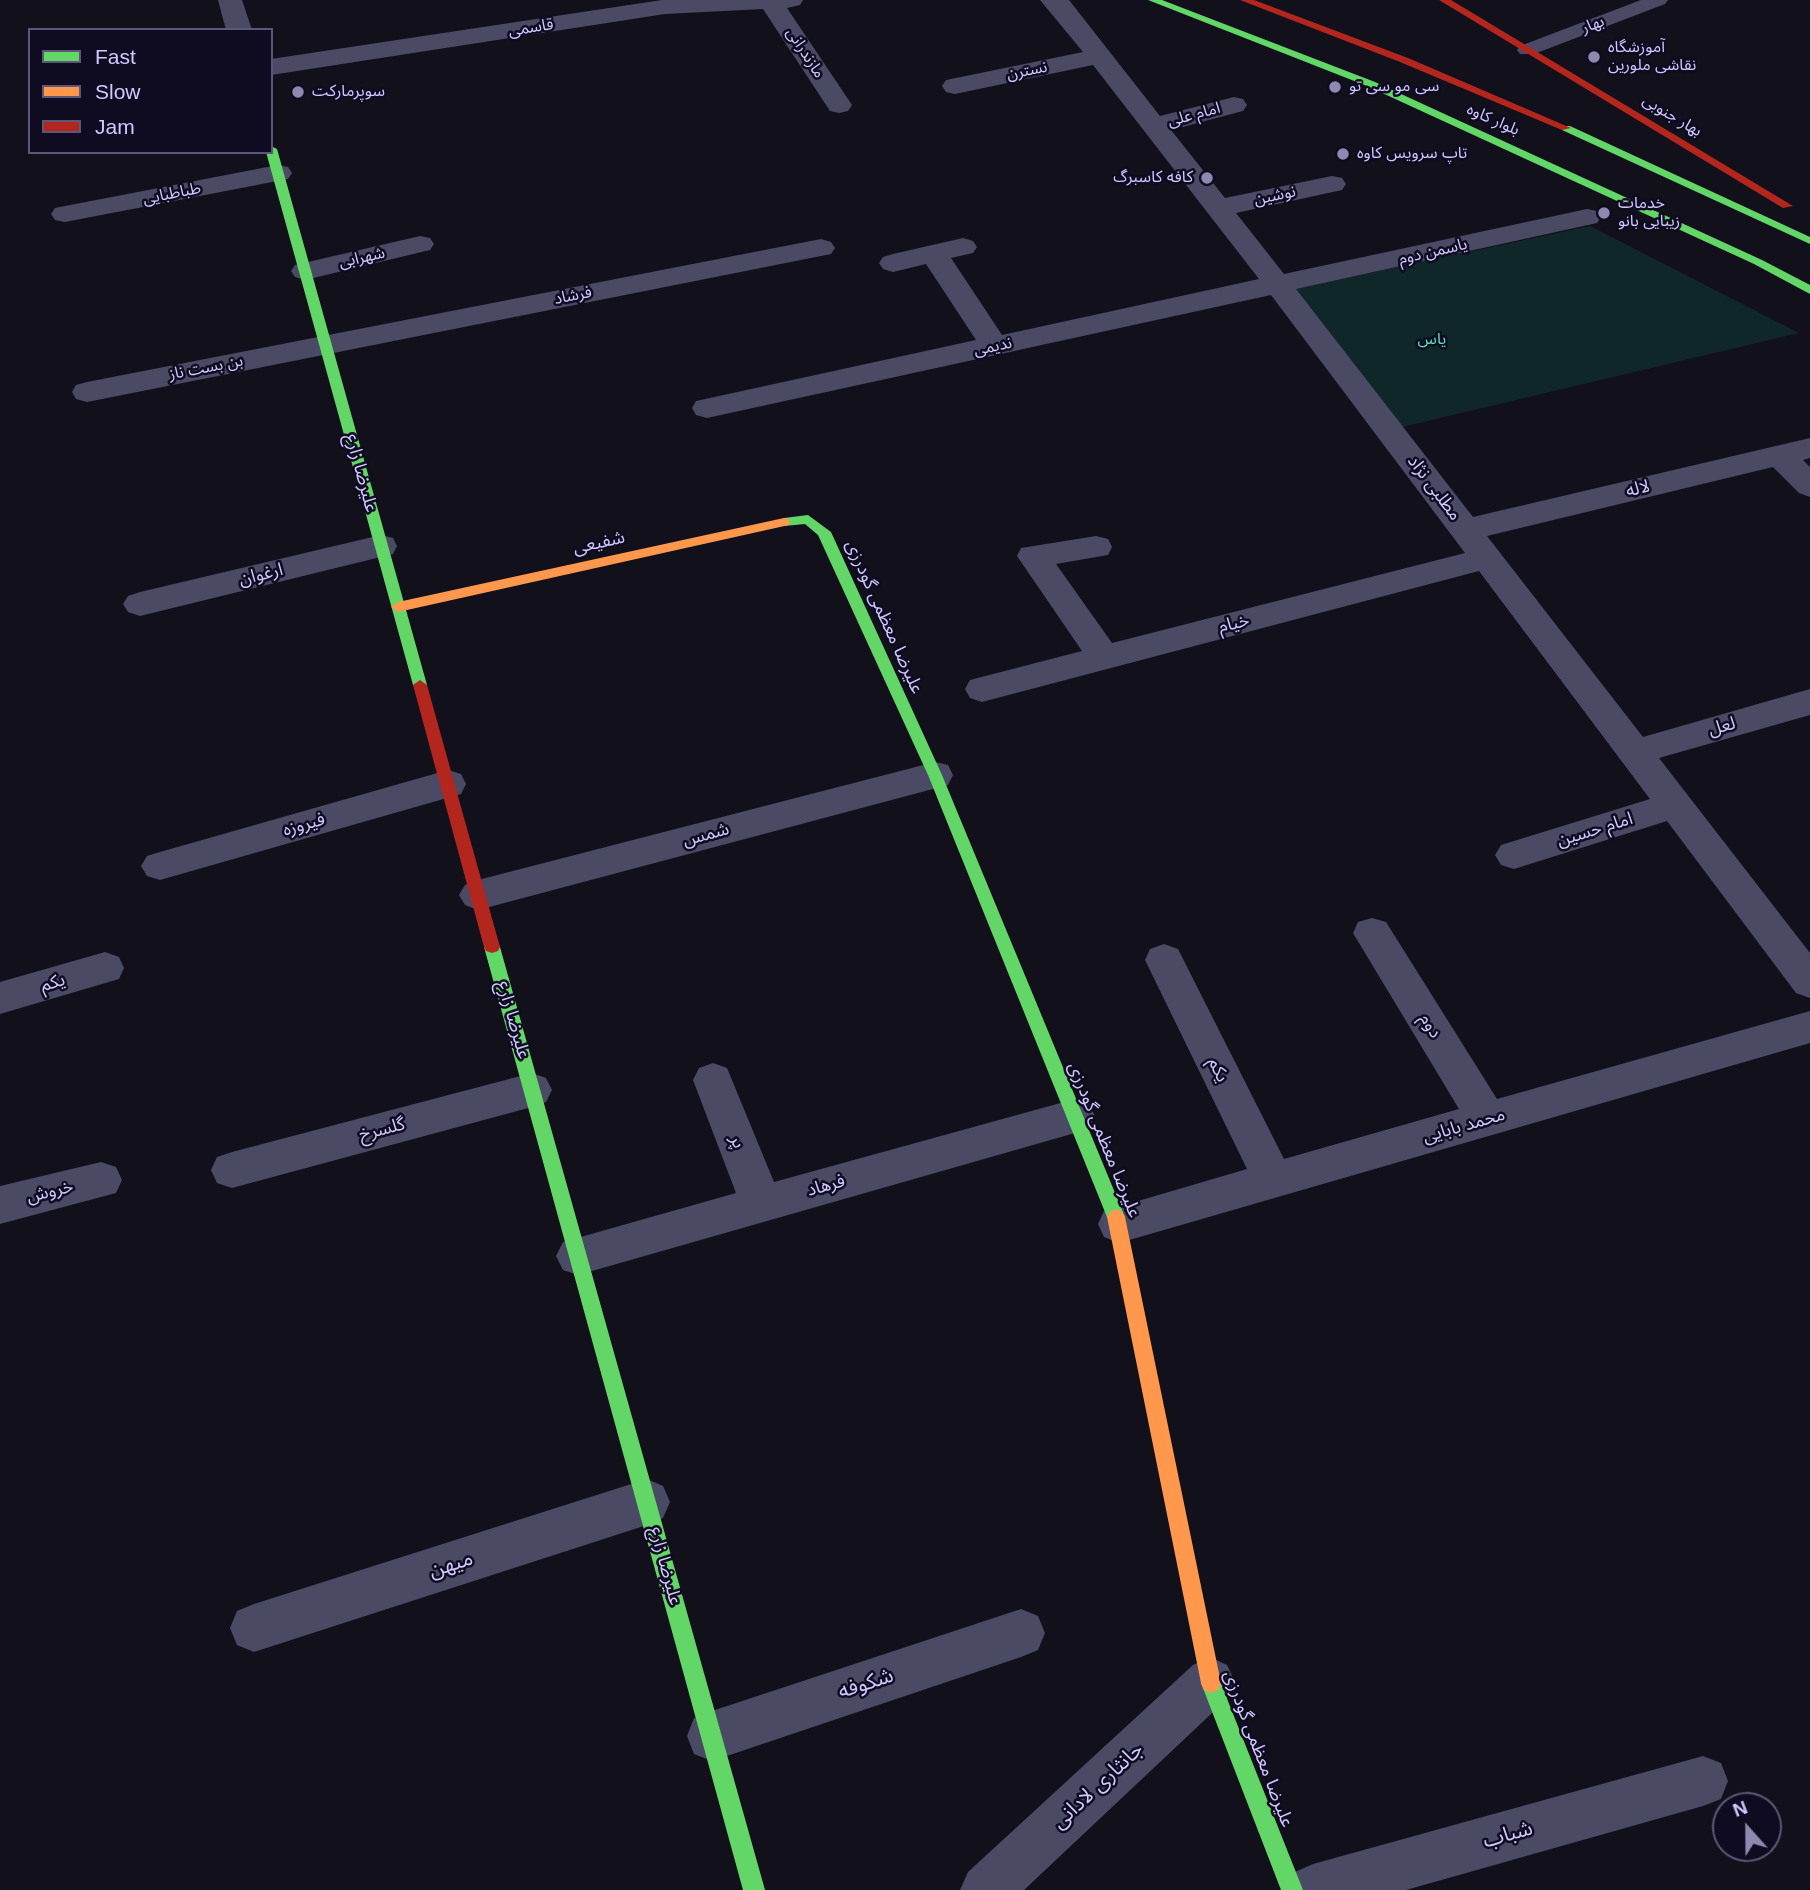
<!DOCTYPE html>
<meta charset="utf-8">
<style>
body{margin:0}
#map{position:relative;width:1810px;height:1890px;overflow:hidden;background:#12101b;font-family:Helvetica,sans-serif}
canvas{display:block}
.legend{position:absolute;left:28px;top:28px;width:245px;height:126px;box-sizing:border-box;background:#0f0b20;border:2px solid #5c5779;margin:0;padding:9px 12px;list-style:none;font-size:21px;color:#d0caff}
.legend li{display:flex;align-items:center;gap:14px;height:35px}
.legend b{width:35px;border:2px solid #5c5779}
.north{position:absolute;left:1712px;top:1792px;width:70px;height:70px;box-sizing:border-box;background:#0f0b20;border:2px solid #5c5779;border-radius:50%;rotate:339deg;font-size:19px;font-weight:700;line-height:28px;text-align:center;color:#d0caff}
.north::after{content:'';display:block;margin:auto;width:24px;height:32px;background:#8e89af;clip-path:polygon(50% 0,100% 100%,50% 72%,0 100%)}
</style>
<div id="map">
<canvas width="1810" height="1890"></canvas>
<ul class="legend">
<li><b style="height:9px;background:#63d668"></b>Fast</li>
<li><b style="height:9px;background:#ff974d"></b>Slow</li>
<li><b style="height:9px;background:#b3261e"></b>Jam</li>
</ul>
<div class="north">N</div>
</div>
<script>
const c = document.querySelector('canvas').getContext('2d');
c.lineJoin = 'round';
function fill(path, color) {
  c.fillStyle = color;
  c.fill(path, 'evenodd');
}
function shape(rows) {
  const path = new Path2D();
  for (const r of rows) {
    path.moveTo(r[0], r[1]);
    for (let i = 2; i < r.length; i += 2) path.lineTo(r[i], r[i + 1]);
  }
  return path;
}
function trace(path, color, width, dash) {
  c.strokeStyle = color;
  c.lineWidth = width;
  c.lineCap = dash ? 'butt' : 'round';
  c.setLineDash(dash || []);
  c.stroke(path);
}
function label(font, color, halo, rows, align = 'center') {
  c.font = font + ' Helvetica,"Noto Sans Arabic",sans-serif';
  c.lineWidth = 5;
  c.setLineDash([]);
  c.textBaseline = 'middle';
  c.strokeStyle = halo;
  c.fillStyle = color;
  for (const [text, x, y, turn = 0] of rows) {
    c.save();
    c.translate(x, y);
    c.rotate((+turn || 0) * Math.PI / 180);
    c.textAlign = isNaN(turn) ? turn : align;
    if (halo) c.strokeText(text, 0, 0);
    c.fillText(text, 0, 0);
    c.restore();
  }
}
fill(shape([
 [1590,226,1799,333,1398,428,1290,290]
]), '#0f2728');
fill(shape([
 [1641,0,1668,0,1665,4,1534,54,1520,54,1517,50,1520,46,1641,0]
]), '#4b4a65');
fill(shape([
 [218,0,242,0,252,30,226,30,218,0],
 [662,0,803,0,800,5,787,8,852,105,848,111,839,113,830,111,763,9,665,14,271,75,271,59,662,0],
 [1040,0,1069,0,1160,116,1234,97,1243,99,1247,105,1243,111,1171,130,1225,198,1332,176,1342,178,1346,184,1342,190,1236,213,1284,274,1587,209,1597,211,1601,217,1597,223,1296,289,1473,517,1810,438,1810,458,1803,460,1810,467,1810,497,1799,493,1773,467,1487,536,1643,737,1810,689,1810,715,1659,758,1810,953,1810,998,1796,993,1667,821,1514,869,1501,865,1495,855,1501,845,1650,799,1479,571,982,702,970,698,965,689,970,680,1082,651,1017,556,1021,548,1096,536,1108,539,1112,547,1108,555,1056,564,1112,643,1465,553,1271,295,707,418,696,415,692,408,696,401,976,340,926,264,893,272,883,269,879,263,883,257,893,254,963,238,973,241,977,247,973,253,951,258,1002,335,1259,279,1093,65,955,94,946,92,942,86,946,80,1083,52,1040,0],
 [278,165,288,167,292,173,288,179,65,222,55,220,51,214,55,208,65,206,278,165],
 [420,236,430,238,434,244,430,250,305,280,295,277,291,271,295,265,420,236],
 [821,239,831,242,835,248,831,254,87,402,76,399,72,392,76,385,87,382,821,239],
 [381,535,393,538,397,546,393,554,140,616,128,612,123,604,128,596,140,592,381,535],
 [935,762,948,765,953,775,948,785,478,910,465,905,459,895,465,885,478,880,935,762],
 [448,770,461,774,466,784,461,794,160,880,147,876,141,866,147,856,160,852,448,770],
 [1372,918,1386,922,1497,1099,1810,1011,1810,1043,1119,1243,1104,1237,1098,1224,1104,1211,1247,1169,1145,960,1150,949,1164,944,1178,949,1284,1159,1459,1109,1353,933,1358,922,1372,918],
 [105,952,119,957,124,968,119,979,0,1014,0,982,105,952],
 [713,1063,727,1068,774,1182,1075,1099,1089,1104,1095,1116,1089,1128,1075,1133,578,1275,563,1270,556,1256,563,1242,736,1193,693,1080,699,1068,713,1063],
 [532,1073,546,1078,552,1090,546,1102,532,1107,232,1188,217,1183,211,1170,217,1157,232,1152,532,1073],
 [101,1162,116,1167,122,1180,116,1193,0,1224,0,1186,101,1162],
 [647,1479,663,1486,670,1502,663,1518,647,1525,254,1652,237,1645,230,1628,237,1611,254,1604,647,1479],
 [1021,1609,1038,1616,1045,1633,1038,1650,1021,1657,712,1761,694,1754,687,1736,694,1718,712,1711,1021,1609],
 [1210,1657,1227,1665,1235,1682,1227,1699,1024,1890,960,1890,968,1872,1193,1665,1210,1657],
 [1703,1756,1721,1763,1728,1781,1721,1799,1703,1806,1406,1890,1287,1890,1295,1872,1313,1864,1703,1756]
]), '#4b4a65');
fill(shape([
 [1148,0,1162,0,1375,82,1762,260,1810,285,1810,294,1754,264,1367,86,1148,0],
 [1562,126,1570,126,1810,237,1810,244,1562,130,1562,126],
 [271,146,277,149,427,685,420,690,413,685,266,152,271,152,271,146],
 [808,515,831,532,942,775,1125,1217,1122,1222,1116,1225,1110,1222,1107,1217,928,775,818,535,805,524,784,526,777,522,784,518,808,515],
 [492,941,498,943,500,947,765,1890,743,1890,484,947,486,943,492,941],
 [1211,1673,1218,1676,1303,1890,1281,1890,1201,1683,1204,1676,1211,1673]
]), '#63d668');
fill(shape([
 [784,518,789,519,789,525,398,612,391,607,398,602,784,518],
 [1116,1209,1122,1212,1125,1217,1221,1683,1218,1690,1211,1693,1204,1690,1201,1683,1107,1217,1110,1212,1116,1209]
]), '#ff974d');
fill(shape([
 [1240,0,1254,0,1408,58,1571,128,1562,130,1400,62,1240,0],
 [1439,0,1451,0,1793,206,1783,208,1439,0],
 [420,680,427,685,500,947,498,951,492,953,486,951,484,947,413,685,420,680]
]), '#b3261e');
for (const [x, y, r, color] of [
 [1594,57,7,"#8e89af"],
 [1335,87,7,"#8e89af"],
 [298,92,7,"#8e89af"],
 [1343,154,7,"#8e89af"],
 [1207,178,7,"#8e89af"],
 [1604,213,7,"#8e89af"]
]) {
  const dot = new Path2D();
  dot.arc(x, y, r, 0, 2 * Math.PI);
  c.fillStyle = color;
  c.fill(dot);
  trace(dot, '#0f0b20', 2.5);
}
label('16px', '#d0caff', '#0f0b20', [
 ["بهار",1593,25,-21],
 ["قاسمی",531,28,-9],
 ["مازندرانی",805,53,57],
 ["نسترن",1027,71,-11],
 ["امام علی",1194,115,-15],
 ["بهار جنوبی",1672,116,31],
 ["بلوار کاوه",1493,120,24],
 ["طباطبایی",172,194,-11],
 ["نوشین",1275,196,-12],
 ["یاسمن دوم",1433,252,-13],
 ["شهرابی",362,258,-13],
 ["فرشاد",573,296,-11],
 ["ندیمی",993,347,-12],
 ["بن بست ناز",206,368,-11]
]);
label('16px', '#d0caff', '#0f0b20', [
 ["آموزشگاه",1608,48],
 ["نقاشی ملورین",1608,66],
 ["سی مو سی تو",1349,87],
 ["سوپرمارکت",312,92],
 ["تاپ سرویس کاوه",1357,154],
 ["کافه کاسبرگ",1193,178,"right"],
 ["خدمات",1618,204],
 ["زیبایی بانو",1618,222]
], 'left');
label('16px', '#4ee7c1', '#0f0b20', [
 ["یاس",1432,340]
]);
label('18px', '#d0caff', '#0f0b20', [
 ["علیرضا زارع",361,473,75],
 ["مطلبی نژاد",1434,488,53],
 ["لاله",1638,489,-14],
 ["شفیعی",599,543,-13],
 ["ارغوان",261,575,-14],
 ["علیرضا معظمی گودرزی",884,617,66],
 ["خیام",1234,624,-14],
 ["لعل",1722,727,-16],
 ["فیروزه",304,825,-16],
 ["امام حسین",1595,830,-17],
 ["شمس",706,835,-15],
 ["یکم",53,983,-16],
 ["علیرضا زارع",513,1020,74],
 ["دوم",1430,1026,58],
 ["یکم",1218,1070,64],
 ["محمد بابایی",1464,1126,-16],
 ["گلسرخ",382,1130,-15],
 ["علیرضا معظمی گودرزی",1104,1140,68],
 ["پر",737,1142,69],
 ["فرهاد",826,1186,-16],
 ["خروش",50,1192,-14],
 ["علیرضا زارع",665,1566,75],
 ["علیرضا معظمی گودرزی",1258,1749,69]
]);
label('21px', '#d0caff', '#0f0b20', [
 ["میهن",451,1565,-18],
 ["شکوفه",866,1684,-18],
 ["جانثاری لادانی",1098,1786,-43],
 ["شباب",1508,1835,-16]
]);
</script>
